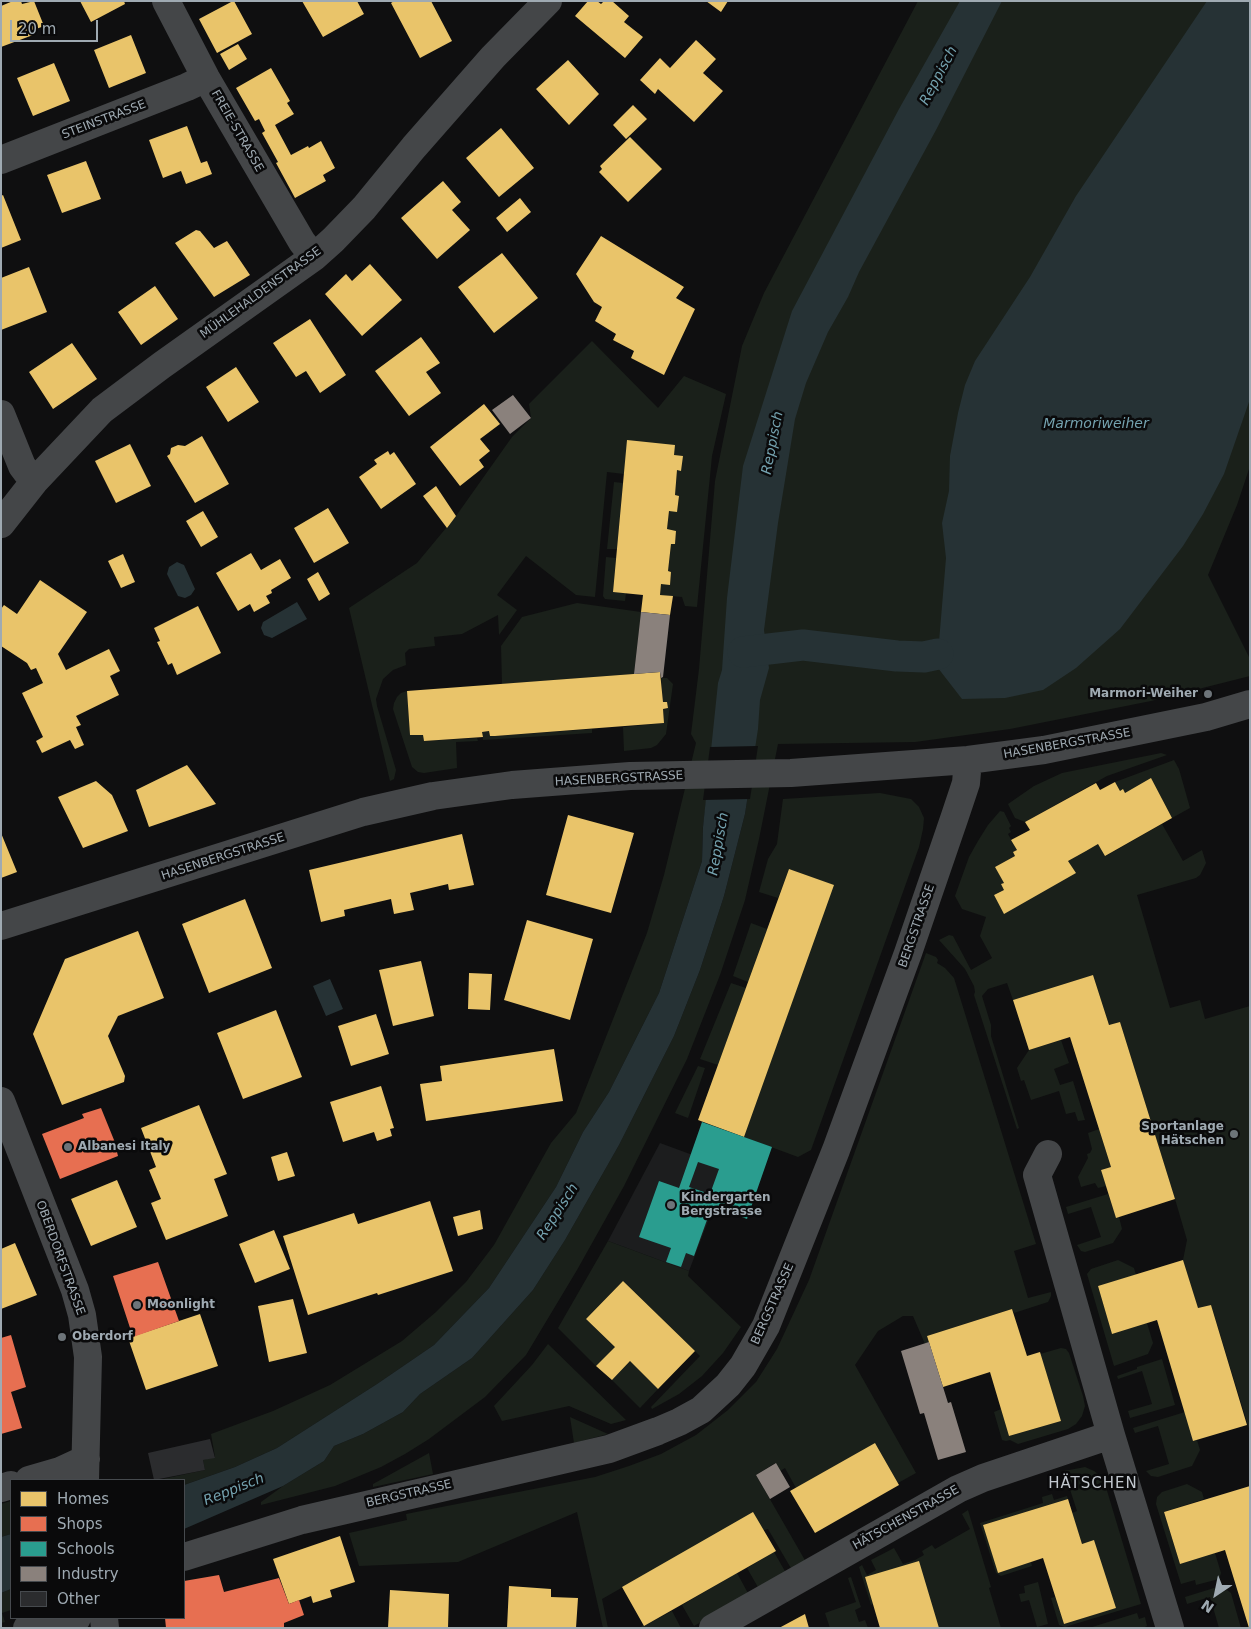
<!DOCTYPE html>
<meta charset="utf-8">
<style>
body{margin:0}
#map{position:relative;width:1251px;height:1629px;overflow:hidden;background:#0f0f10;font-family:"DejaVu Sans",sans-serif}
canvas{display:block}
.frame{position:absolute;inset:0;border:2px solid #9faab2;pointer-events:none}
.legend{position:absolute;left:10px;top:1479px;width:175px;height:140px;box-sizing:border-box;background:#0a0a0b;border:1px solid #464a4e;margin:0;padding:6px 9px;list-style:none;font-size:15px;color:#9faab2}
.legend li{display:flex;align-items:center;gap:10px;height:25px}
.legend b{width:25px;border:1px solid #464a4e}
.north{position:absolute;left:1191px;top:1569px;width:50px;height:50px;-webkit-text-stroke:4px #0a0a0b;paint-order:stroke;rotate:214deg;font-size:14px;font-weight:700;line-height:20px;text-align:center;color:#9faab2}
.north::after{content:'';display:block;margin:auto;width:18px;height:22px;background:#9faab2;clip-path:polygon(50% 0,100% 100%,50% 72%,0 100%)}
.scale{position:absolute;left:10px;top:20px;width:88px;height:22px;box-sizing:border-box;border:2px solid #9faab2;border-top:0;padding-left:6px;font-size:15px;line-height:18px;white-space:nowrap;color:#9faab2;-webkit-text-stroke:4px #0a0a0b;paint-order:stroke}
</style>
<div id="map">
<canvas width="1251" height="1629"></canvas>
<div class="frame"></div>
<ul class="legend">
<li><b style="height:14px;background:#e9c46a"></b>Homes</li>
<li><b style="height:14px;background:#e76f51"></b>Shops</li>
<li><b style="height:14px;background:#2a9d8f"></b>Schools</li>
<li><b style="height:14px;background:#8a817c"></b>Industry</li>
<li><b style="height:14px;background:#2b2c2e"></b>Other</li>
</ul>
<div class="north">N</div>
<div class="scale">20 m</div>
</div>
<script>
const c = document.querySelector('canvas').getContext('2d');
c.lineJoin = 'round';
function fill(path, color) {
  c.fillStyle = color;
  c.fill(path, 'evenodd');
}
function shape(rows) {
  const path = new Path2D();
  for (const r of rows) {
    path.moveTo(r[0], r[1]);
    for (let i = 2; i < r.length; i += 2) path.lineTo(r[i], r[i + 1]);
  }
  return path;
}
function trace(path, color, width, dash) {
  c.strokeStyle = color;
  c.lineWidth = width;
  c.lineCap = dash ? 'butt' : 'round';
  c.setLineDash(dash || []);
  c.stroke(path);
}
function label(font, color, halo, rows, align = 'center') {
  c.font = font + ' "DejaVu Sans",sans-serif';
  c.lineWidth = 5;
  c.setLineDash([]);
  c.textBaseline = 'middle';
  c.strokeStyle = halo;
  c.fillStyle = color;
  for (const [text, x, y, turn = 0] of rows) {
    c.save();
    c.translate(x, y);
    c.rotate((+turn || 0) * Math.PI / 180);
    c.textAlign = isNaN(turn) ? turn : align;
    if (halo) c.strokeText(text, 0, 0);
    c.fillText(text, 0, 0);
    c.restore();
  }
}
fill(shape([
 [660,1143,728,1168,689,1271,608,1241]
]), '#1c1d1e');
fill(shape([
 [918,1,1250,1,1250,466,1237,505,1208,575,1250,659,1250,676,1151,701,1010,729,915,742,778,744,759,839,745,900,720,975,687,1059,624,1186,577,1270,526,1355,485,1397,429,1439,405,1454,381,1467,335,1486,261,1505,261,1502,283,1486,324,1461,334,1446,363,1434,403,1412,420,1394,472,1358,533,1290,565,1240,619,1145,674,1036,700,970,724,896,745,814,755,744,713,744,703,827,702,861,659,993,609,1092,583,1132,556,1187,489,1288,434,1345,377,1384,277,1448,235,1467,184,1485,184,1480,158,1480,205,1470,203,1460,215,1457,211,1434,273,1411,330,1385,402,1341,436,1312,466,1282,494,1245,551,1143,576,1113,647,933,664,875,696,743,691,734,699,669,715,481,742,346,764,293],
 [592,341,658,408,684,376,726,394,712,456,697,607,685,606,682,597,660,595,661,584,670,584,671,572,668,571,671,544,675,544,676,531,667,529,669,511,677,511,679,496,675,495,677,470,681,470,682,456,624,474,607,472,595,597,576,595,526,556,497,595,517,610,499,635,498,615,462,634,434,637,435,646,409,649,405,653,406,665,393,670,383,679,376,699,377,706,396,770,394,779,390,781,349,608,417,563,456,516,512,437,531,418,529,404],
 [614,482,623,483,617,549,607,549],
 [606,557,616,558,613,591,626,593,625,601,605,599,603,596],
 [577,603,641,612,634,674,502,684,501,646,522,617],
 [661,678,667,678,673,684,666,734,657,745,651,748,624,751,623,727,664,723,663,709,668,708,667,702,663,702],
 [407,691,410,735,423,735,424,741,477,738,478,741,456,742,457,768,424,773,418,772,412,767,393,709,394,703,397,697,401,693],
 [592,729,592,733,483,740,482,732,489,731,490,736,495,736],
 [1161,753,1167,755,1107,776,1025,822,1015,818,1008,804,1034,786,1062,773],
 [1174,760,1179,769,1190,808,1172,818,1151,779,1125,793,1123,790,1120,791,1115,782],
 [880,793,911,799,919,807,924,818,923,829,919,847,811,1150,798,1157,744,1137,833,885,789,869,778,898,759,892,768,859,777,844,783,799],
 [1000,811,1004,812,1011,826,1009,828,1011,832,1008,834,1017,850,1013,852,1015,856,995,867,1004,883,1001,884,1004,890,994,895,1004,913,1075,873,1068,861,1098,844,1106,856,1162,824,1183,861,1202,850,1206,863,1200,875,1196,878,1137,895,1170,1008,1200,1000,1205,1019,1250,1006,1250,1432,1211,1305,1198,1308,1183,1260,1187,1240,1175,1199,1120,1022,1109,1025,1093,975,1013,1000,1007,983,988,989,982,996,991,1025,991,1036,1019,1128,1017,1129,974,995,975,992,974,986,965,969,939,940,949,935,953,936,971,970,992,958,980,936,986,917,962,909,955,896,969,857,978,841,988,825],
 [751,923,767,929,748,982,733,976],
 [926,953,936,957,938,960,937,963,945,968,954,978,1036,1244,1014,1251,1028,1298,1051,1292,1051,1296,1048,1302,1014,1313,1012,1309,927,1336,929,1342,925,1344,913,1316,903,1316,878,1331,855,1365,916,1473,898,1483,875,1443,796,1488,785,1468,780,1471,775,1463,756,1475,806,1562,792,1570,768,1529,688,1550,602,1599,608,1628,603,1628,577,1512,458,1562,359,1566,349,1533,407,1520,406,1514,595,1477,629,1466,661,1454,696,1435,728,1410,756,1382,777,1349,809,1280],
 [731,983,746,988,718,1065,700,1059],
 [1061,1040,1069,1063,1054,1069,1060,1085,1073,1081,1085,1120,1078,1121,1075,1112,1066,1114,1059,1091,1031,1100,1024,1080,1021,1081,1017,1068,1029,1050],
 [698,1066,705,1068,688,1118,675,1113],
 [1099,1129,1111,1167,1101,1170,1106,1186,1098,1188,1095,1183,1081,1187,1078,1177,1088,1158,1087,1154,1090,1153,1092,1149,1088,1133],
 [1108,1194,1116,1217,1119,1217,1122,1229,1113,1243,1085,1252,1081,1251,1077,1245,1101,1237,1091,1207,1068,1214,1066,1207],
 [608,1241,689,1271,688,1276,741,1327,723,1353,702,1376,679,1394,652,1409,651,1407,700,1356,623,1281,586,1319,615,1347,596,1366,558,1328],
 [1118,1260,1134,1268,1136,1275,1098,1286,1112,1334,1147,1323,1153,1343,1148,1354,1114,1366,1087,1274,1091,1269],
 [548,1344,626,1420,611,1424,569,1406,502,1421,494,1406,532,1365],
 [1061,1348,1066,1349,1069,1353,1083,1396,1085,1406,1082,1416,1076,1424,1068,1429,1018,1444,1010,1440,1006,1441,1002,1440,994,1412,1001,1409,1009,1436,1061,1421,1040,1354],
 [1162,1359,1175,1405,1130,1418,1128,1411,1152,1404,1142,1371,1118,1379,1117,1376,1137,1369,1137,1367],
 [630,1361,658,1389,640,1408,612,1380],
 [1185,1412,1194,1441,1197,1440,1200,1450,1192,1466,1158,1477,1151,1476,1146,1471,1169,1464,1158,1426,1135,1433,1133,1428],
 [570,1417,608,1434,574,1443],
 [429,1453,433,1474,373,1487,373,1484],
 [1085,1467,1094,1471,1101,1476,1105,1484,1141,1604,1065,1627,1059,1625,1051,1598,1055,1597,1064,1624,1115,1608,1094,1541,1082,1544,1072,1513,1077,1511,1064,1471],
 [1187,1484,1202,1492,1204,1499,1164,1512,1180,1564,1215,1553,1221,1573,1219,1579,1196,1585,1195,1580,1181,1584,1156,1504,1157,1497,1162,1492],
 [1052,1494,1054,1500,1067,1496,1068,1499,983,1525,998,1573,1031,1562,1032,1566,1001,1576,996,1573,980,1523,1043,1503,1042,1497],
 [11,1501,11,1534,1,1537,1,1504],
 [968,1510,991,1587,989,1588,1001,1628,939,1628,865,1577,873,1604,871,1605,859,1567,862,1565,867,1575,876,1570,871,1560,894,1548,903,1564,915,1560,924,1555,922,1551,932,1545,935,1549,970,1529,962,1514],
 [774,1552,786,1573,759,1589,747,1568],
 [737,1573,749,1595,694,1626,682,1605],
 [851,1577,861,1607,855,1610,859,1622,865,1620,868,1628,830,1628,825,1613,856,1602,848,1578],
 [1038,1582,1048,1624,1037,1627,1029,1600,1021,1602,1019,1594,1025,1593,1024,1586],
 [1214,1588,1222,1592,1227,1590,1231,1593,1241,1628,1219,1628,1210,1597,1187,1604,1185,1597],
 [11,1589,11,1610,2,1613,5,1622,1,1623,1,1593],
 [672,1611,681,1628,640,1628,643,1625,644,1626],
 [1137,1613,1139,1619,1145,1617,1147,1626,1143,1628,1089,1628]
]), '#1a201a');
fill(shape([
 [960,1,1002,1,936,130,859,272,848,297,828,332,806,383,795,419,778,523,764,630,769,668,760,700,758,729,745,814,724,896,700,970,674,1036,619,1145,565,1240,533,1290,472,1358,420,1394,403,1412,363,1434,334,1446,324,1461,283,1486,184,1529,184,1485,235,1467,277,1448,377,1384,434,1345,489,1288,556,1187,583,1132,609,1092,659,993,702,861,703,827,718,683,722,670,727,598,743,466,792,311,899,109],
 [1207,1,1250,1,1250,399,1224,474,1203,514,1183,546,1120,629,1076,668,1043,690,1005,698,962,699,938,668,938,654,946,558,942,523,949,491,950,456,958,413,965,385,975,361,1030,277,1076,196],
 [177,562,184,565,195,589,191,595,185,598,178,596,167,574,169,567],
 [297,602,307,619,272,638,264,635,261,628,263,622],
 [330,979,343,1009,326,1016,313,986],
 [11,1534,11,1589,1,1593,1,1537]
]), '#263235');
fill(shape([
 [758,746,750,799,703,800,710,747]
]), '#0f0f10');
fill(shape([
 [13,1,21,1,22,4,34,1,44,26,31,31,33,35,1,47,1,6],
 [80,1,124,1,125,4,91,22],
 [233,1,234,1,252,34,217,53,199,19],
 [302,1,357,1,364,14,323,37],
 [394,1,431,1,452,41,420,58,391,3],
 [588,1,597,1,601,4,604,1,612,1,629,16,624,22,643,37,625,58,575,16],
 [706,1,728,1,721,12],
 [131,35,146,73,109,88,94,50],
 [696,40,716,59,703,73,723,91,694,122,658,89,655,94,640,80,660,58,670,68],
 [238,44,247,59,229,70,220,54],
 [568,60,599,94,569,125,536,89],
 [54,63,70,101,33,116,17,78],
 [271,68,290,101,287,103,294,114,275,125,291,155,308,146,309,148,321,141,335,168,323,175,326,181,295,198,276,163,278,162,262,133,265,131,259,119,255,121,236,88],
 [633,105,647,119,626,139,613,125],
 [187,126,201,163,207,161,212,174,186,184,181,171,163,178,149,140],
 [501,128,534,168,499,197,466,158],
 [630,137,662,169,628,202,599,172,602,169,600,166],
 [86,161,101,199,62,213,47,175],
 [443,181,461,202,452,210,470,230,437,259,401,218],
 [3,195,21,240,1,248,1,196],
 [520,198,531,212,507,232,496,218],
 [196,230,200,231,214,248,227,241,250,275,214,297,175,243],
 [601,236,684,287,676,298,695,309,664,375,631,358,634,351,613,340,616,334,595,321,602,307,594,302,576,274],
 [502,253,538,298,494,333,458,287],
 [370,264,402,300,362,336,325,294,346,274,352,281],
 [29,267,47,312,1,330,1,278],
 [155,286,178,319,141,345,118,312],
 [310,319,346,375,320,393,306,371,296,377,273,343],
 [421,337,440,363,426,372,441,393,409,416,375,371],
 [72,343,97,379,53,409,29,372],
 [236,367,259,402,228,422,206,387],
 [484,404,500,424,480,439,490,451,479,460,484,467,460,486,430,447],
 [202,436,229,484,195,503,167,456,170,454,171,448,178,445,185,446],
 [627,440,675,445,674,455,683,456,681,471,677,470,675,495,679,496,677,512,669,511,667,529,676,531,675,544,671,544,668,571,671,572,670,585,661,584,660,595,673,596,670,615,641,612,643,595,613,592],
 [130,444,151,486,116,503,95,461],
 [388,451,390,455,394,452,416,484,381,509,359,477,377,464,374,460],
 [436,486,456,516,447,528,423,496],
 [328,508,349,543,314,563,294,528],
 [203,511,218,537,201,547,186,521],
 [251,553,261,570,280,559,291,578,271,590,272,593,266,596,270,603,254,612,250,604,238,611,216,573],
 [123,554,135,582,121,588,108,561],
 [318,572,330,594,319,601,307,579],
 [40,580,87,612,58,654,66,670,109,649,120,671,110,676,119,695,76,716,81,725,76,727,84,745,75,749,70,740,42,753,36,741,43,737,22,693,43,683,36,668,31,670,27,663,1,646,1,609,4,605,17,614],
 [198,606,221,653,177,675,172,663,168,665,157,642,160,641,154,628],
 [660,672,663,702,667,702,668,708,663,709,664,723,495,736,490,736,489,731,482,732,483,737,424,741,423,735,410,735,407,691],
 [187,765,216,804,149,827,136,790],
 [1151,778,1172,818,1105,856,1098,844,1086,851,1068,861,1076,873,1004,914,994,895,1004,890,1001,884,1004,883,995,867,1015,856,1013,852,1017,850,1011,840,1030,830,1025,822,1096,783,1100,790,1115,782,1120,791,1123,789,1125,793],
 [96,781,112,795,128,831,83,848,58,797],
 [568,815,634,833,611,913,546,895],
 [1,833,17,872,1,878],
 [462,834,474,885,449,890,448,884,410,893,414,910,394,914,391,899,344,910,345,916,321,922,309,870],
 [789,869,834,885,744,1137,698,1120],
 [245,899,272,968,209,993,182,924],
 [527,920,593,939,570,1020,504,1000],
 [138,931,164,998,118,1016,108,1036,125,1076,124,1082,62,1105,33,1034,65,959],
 [421,961,434,1016,393,1026,379,970],
 [469,973,492,974,490,1010,468,1009],
 [1093,975,1109,1025,1120,1022,1175,1199,1116,1218,1101,1170,1111,1167,1070,1037,1029,1050,1013,1000],
 [276,1010,302,1077,243,1099,217,1033],
 [376,1014,389,1054,351,1066,338,1026],
 [554,1049,563,1101,426,1121,420,1084,442,1081,440,1066],
 [381,1086,394,1128,390,1129,392,1136,377,1141,374,1132,343,1142,330,1102],
 [199,1105,227,1174,214,1179,228,1216,166,1240,151,1203,161,1199,149,1170,156,1167,141,1128],
 [287,1152,295,1176,278,1181,271,1157],
 [117,1180,137,1227,91,1246,71,1199],
 [430,1201,453,1271,378,1295,377,1293,308,1315,283,1236,354,1213,358,1224],
 [480,1210,483,1229,458,1236,453,1217],
 [274,1230,290,1269,255,1283,239,1244],
 [15,1243,37,1295,1,1309,1,1249],
 [1183,1260,1198,1308,1211,1305,1247,1425,1193,1441,1157,1320,1112,1334,1098,1286],
 [623,1281,695,1351,658,1389,630,1361,612,1380,596,1366,615,1347,586,1319],
 [293,1299,307,1353,269,1362,258,1306],
 [1012,1309,1027,1356,1040,1352,1061,1421,1009,1436,990,1372,943,1387,927,1336],
 [200,1314,218,1366,146,1390,128,1338],
 [875,1443,899,1485,815,1533,790,1491],
 [1250,1486,1250,1628,1249,1628,1225,1550,1180,1564,1164,1512],
 [1068,1499,1082,1544,1094,1540,1116,1608,1064,1624,1043,1558,998,1573,983,1525],
 [753,1512,776,1551,644,1626,622,1587],
 [340,1536,355,1582,330,1590,332,1597,313,1603,311,1596,289,1604,273,1559],
 [919,1561,939,1628,880,1628,865,1577],
 [509,1586,551,1589,551,1597,578,1598,576,1628,507,1628],
 [390,1590,449,1594,448,1628,388,1628],
 [805,1614,809,1628,779,1628]
]), '#e9c46a');
fill(shape([
 [101,1108,114,1140,118,1156,60,1179,42,1134,84,1118,82,1114],
 [158,1262,179,1321,133,1337,113,1276],
 [11,1335,26,1387,11,1392,22,1428,1,1434,1,1338],
 [219,1575,224,1592,279,1578,289,1604,299,1600,304,1615,284,1623,284,1628,166,1628,165,1618,184,1618,184,1581]
]), '#e76f51');
fill(shape([
 [702,1122,772,1147,747,1219,712,1206,694,1256,686,1253,681,1267,666,1262,671,1248,639,1237,659,1181,679,1188],
 [698,1162,719,1169,710,1194,689,1187]
]), '#2a9d8f');
fill(shape([
 [513,395,531,418,510,434,492,410],
 [641,612,670,615,663,677,661,678,660,672,634,674],
 [929,1342,948,1403,951,1402,966,1452,938,1460,924,1413,920,1414,901,1351],
 [776,1463,790,1487,770,1499,756,1475]
]), '#8a817c');
trace(shape([
 [743,652,803,645,897,656,924,657,938,654]
]), '#263235', 31);
fill(shape([
 [210,1439,215,1458,203,1460,205,1470,154,1480,148,1453]
]), '#2b2c2e');
trace(shape([
 [166,1,206,78,302,242,314,257],
 [1,160,187,87,206,78],
 [1,414,22,466,34,482],
 [1,524,34,482,102,410,162,365,314,257,333,240,364,208,414,147,493,57,548,1],
 [1,926,363,812,433,796,512,785,630,776,791,773,968,760,1044,750,1206,717,1250,704],
 [1,1101,75,1290,82,1315,88,1357,85,1480],
 [1048,1154,1037,1175,1111,1435,1170,1628],
 [29,1480,60,1471,86,1459],
 [1,1488,11,1485],
 [184,1557,302,1520,609,1449,658,1431,679,1422,701,1410,728,1385,743,1366,766,1326,836,1150,908,953,955,816,966,783,968,760],
 [104,1618,105,1628],
 [27,1628,77,1618],
 [713,1628,958,1489,983,1478,1111,1435]
]), '#444648', 28);
for (const [x, y, r, color] of [
 [1208,694,5,"#6d7479"],
 [1234,1134,5,"#6d7479"],
 [68,1147,5,"#6d7479"],
 [671,1205,5,"#6d7479"],
 [137,1305,5,"#6d7479"],
 [62,1337,5,"#6d7479"]
]) {
  const dot = new Path2D();
  dot.arc(x, y, r, 0, 2 * Math.PI);
  c.fillStyle = color;
  c.fill(dot);
  trace(dot, '#0a0a0b', 2);
}
label('12px', '#9faab2', '#0a0a0b', [
 ["STEINSTRASSE",104,120,-21],
 ["FREIE-STRASSE",237,131,60],
 ["MÜHLEHALDENSTRASSE",261,293,-36],
 ["HASENBERGSTRASSE",1067,744,-10],
 ["HASENBERGSTRASSE",619,779,-3],
 ["HASENBERGSTRASSE",223,857,-18],
 ["BERGSTRASSE",917,926,-71],
 ["OBERDORFSTRASSE",60,1258,70],
 ["BERGSTRASSE",773,1304,-66],
 ["BERGSTRASSE",409,1494,-13],
 ["HÄTSCHENSTRASSE",906,1518,-29]
]);
label('bold 12px', '#9faab2', '#0a0a0b', [
 ["Marmori-Weiher",1198,694,"right"],
 ["Sportanlage",1224,1127,"right"],
 ["Hätschen",1224,1141,"right"],
 ["Albanesi Italy",78,1147],
 ["Kindergarten",681,1198],
 ["Bergstrasse",681,1212],
 ["Moonlight",147,1305],
 ["Oberdorf",72,1337]
], 'left');
label('italic 14px', '#74a2af', '#0a0a0b', [
 ["Reppisch",939,76,-62],
 ["Marmoriweiher",1096,424],
 ["Reppisch",773,443,-79],
 ["Reppisch",719,844,-80],
 ["Reppisch",558,1212,-57],
 ["Reppisch",234,1490,-22]
]);
c.letterSpacing = '1px';
label('15px', '#c1c7ce', '#0a0a0b', [
 ["HÄTSCHEN",1093,1484]
]);
c.letterSpacing = '0px';
</script>
